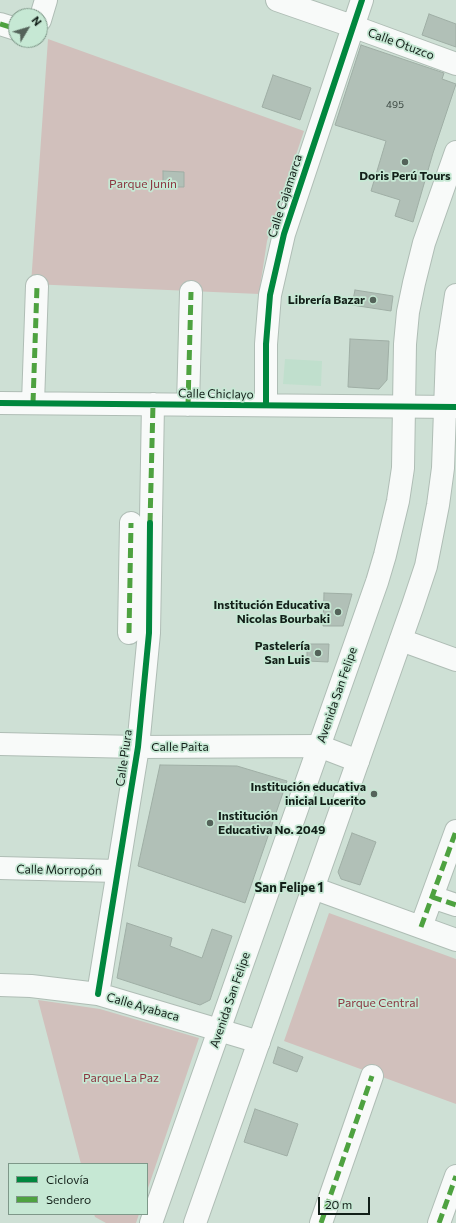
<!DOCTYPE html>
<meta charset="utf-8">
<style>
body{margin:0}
#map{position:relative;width:456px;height:1223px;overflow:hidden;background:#cee0d5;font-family:Commissioner,sans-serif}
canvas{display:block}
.legend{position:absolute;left:8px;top:1163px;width:140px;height:52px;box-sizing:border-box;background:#c6e8d4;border:1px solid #7e9889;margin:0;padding:5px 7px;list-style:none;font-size:12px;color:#121f18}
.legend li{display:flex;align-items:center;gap:8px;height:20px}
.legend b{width:20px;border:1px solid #7e9889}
.north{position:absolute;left:8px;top:8px;width:40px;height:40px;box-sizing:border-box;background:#c6e8d4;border:1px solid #7e9889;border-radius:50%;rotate:52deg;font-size:11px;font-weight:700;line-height:16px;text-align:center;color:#121f18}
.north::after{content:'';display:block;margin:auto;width:14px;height:18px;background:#54635a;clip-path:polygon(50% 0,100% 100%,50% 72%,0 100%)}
.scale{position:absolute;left:318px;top:1197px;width:52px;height:18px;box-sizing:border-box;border:2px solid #121f18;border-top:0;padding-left:5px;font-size:12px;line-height:14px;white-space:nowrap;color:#121f18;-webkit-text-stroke:3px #c6e8d4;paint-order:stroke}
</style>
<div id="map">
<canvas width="456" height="1223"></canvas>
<ul class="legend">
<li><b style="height:5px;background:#00873e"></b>Ciclovía</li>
<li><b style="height:5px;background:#4ea240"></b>Sendero</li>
</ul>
<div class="north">N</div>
<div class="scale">20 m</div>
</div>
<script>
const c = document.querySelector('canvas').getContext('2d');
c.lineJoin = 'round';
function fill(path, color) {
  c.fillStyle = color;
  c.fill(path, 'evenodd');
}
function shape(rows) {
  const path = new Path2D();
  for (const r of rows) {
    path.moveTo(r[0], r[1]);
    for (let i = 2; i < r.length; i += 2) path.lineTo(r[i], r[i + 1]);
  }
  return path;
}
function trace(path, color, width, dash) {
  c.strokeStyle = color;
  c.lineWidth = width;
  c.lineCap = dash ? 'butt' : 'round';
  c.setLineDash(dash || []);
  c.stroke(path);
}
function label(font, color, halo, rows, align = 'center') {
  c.font = font + ' Commissioner,sans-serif';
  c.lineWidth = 3.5;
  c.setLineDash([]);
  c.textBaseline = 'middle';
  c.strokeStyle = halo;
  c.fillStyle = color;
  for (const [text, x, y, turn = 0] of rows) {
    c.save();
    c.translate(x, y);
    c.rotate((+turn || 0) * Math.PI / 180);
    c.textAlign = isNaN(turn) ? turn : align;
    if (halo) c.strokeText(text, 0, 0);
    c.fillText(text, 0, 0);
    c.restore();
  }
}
fill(shape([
 [285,359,322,361,321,386,283,384]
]), '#c0dfcd');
fill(shape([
 [48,39,304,131,267,241,259,294,31,284],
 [329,913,456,959,456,1104,284,1041],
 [38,1000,100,1009,199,1038,147,1191,147,1164,81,1164],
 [94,1214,139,1214,136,1223,106,1223,95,1217]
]), '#d1c0bc');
const building = shape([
 [429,14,456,24,456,47,422,35,429,14],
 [361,45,444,73,442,79,456,84,433,153,413,222,395,216,400,200,371,191,386,141,335,125,361,45],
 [273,75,311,88,300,120,262,107,273,75],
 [163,171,184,172,184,187,163,187,163,171],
 [355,290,393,296,391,311,352,305,355,290],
 [350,339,389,341,387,380,379,389,348,387,350,339],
 [324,593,352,594,343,626,323,626,324,593],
 [307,644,329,644,328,662,307,661,307,644],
 [160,765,237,766,287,781,245,903,138,866,160,765],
 [352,833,376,842,360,885,341,879,338,872,352,833],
 [127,923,172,938,170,946,202,958,212,929,232,936,210,1000,200,1005,117,978,127,923],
 [278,1047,303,1057,297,1072,273,1063,278,1047],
 [255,1109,298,1124,287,1156,244,1142,255,1109]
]);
fill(building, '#b1c0b7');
trace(building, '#9faea5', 1);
const minor = shape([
 [277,0,352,26,456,64],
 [40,20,46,0],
 [0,24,16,29],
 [0,403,456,407],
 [33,403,37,286],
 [188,405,191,292],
 [266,405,266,344,270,295,284,234,362,0],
 [129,633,131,523],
 [401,640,456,660],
 [0,744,138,747,319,746,358,761],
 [0,868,117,871],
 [313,888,456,940],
 [432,897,456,905],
 [421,927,456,831],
 [0,985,31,986,98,994,259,1042],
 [98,994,138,747,149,633,153,404],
 [321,1223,372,1076],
 [439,1223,456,1176]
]);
const major = shape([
 [151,1223,377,582,385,555,398,501,403,468,405,344,408,312,414,283,424,243,456,152],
 [195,1223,413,605,426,566,438,505,443,468,447,353,456,295]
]);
trace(minor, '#afbdb5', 24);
trace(major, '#afbdb5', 24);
trace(minor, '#f8faf9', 22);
trace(major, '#f8faf9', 22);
trace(shape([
 [0,24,16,29],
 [33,403,37,286],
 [188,405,191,292],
 [150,523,153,404],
 [129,633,131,523],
 [432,897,456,905],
 [421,927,456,831],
 [321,1223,372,1076],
 [439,1223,456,1176]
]), '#4ea240', 5, [10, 5]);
trace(shape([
 [0,403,456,407],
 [266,405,266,344,270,295,284,234,362,0],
 [98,994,138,747,149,633,150,523]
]), '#00873e', 6);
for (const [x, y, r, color] of [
 [405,162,4,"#54635a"],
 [373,300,4,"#54635a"],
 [338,612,4,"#54635a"],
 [318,653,4,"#54635a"],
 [374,794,4,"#54635a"],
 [210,823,4,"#54635a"]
]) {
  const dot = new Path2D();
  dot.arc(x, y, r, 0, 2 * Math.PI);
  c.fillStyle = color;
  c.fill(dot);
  trace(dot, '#c6e8d4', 1.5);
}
label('10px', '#3a4740', null, [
 ["495",395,105]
]);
label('12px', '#121f18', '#c6e8d4', [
 ["Calle Otuzco",401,44,20],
 ["Calle Cajamarca",285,196,-72],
 ["Calle Chiclayo",216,394,1],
 ["Avenida San Felipe",337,695,-71],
 ["Calle Paita",180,747],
 ["Calle Piura",124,758,-82],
 ["Calle Morropón",59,870,1],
 ["Avenida San Felipe",230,1000,-71],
 ["Calle Ayabaca",143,1007,16]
]);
label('bold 12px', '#121f18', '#c6e8d4', [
 ["Doris Perú Tours",405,176,"center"],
 ["Librería Bazar",365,300],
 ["Institución Educativa",330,605],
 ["Nicolas Bourbaki",330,619],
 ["Pastelería",310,646],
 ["San Luis",310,660],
 ["Institución educativa",366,787],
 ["inicial Lucerito",366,801],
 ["Institución",218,816,"left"],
 ["Educativa No. 2049",218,830,"left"]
], 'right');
label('12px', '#8b3640', '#c6e8d4', [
 ["Parque Junín",143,184],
 ["Parque Central",378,1003],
 ["Parque La Paz",121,1078]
]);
label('bold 13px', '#121f18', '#c6e8d4', [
 ["San Felipe 1",289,888]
]);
</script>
